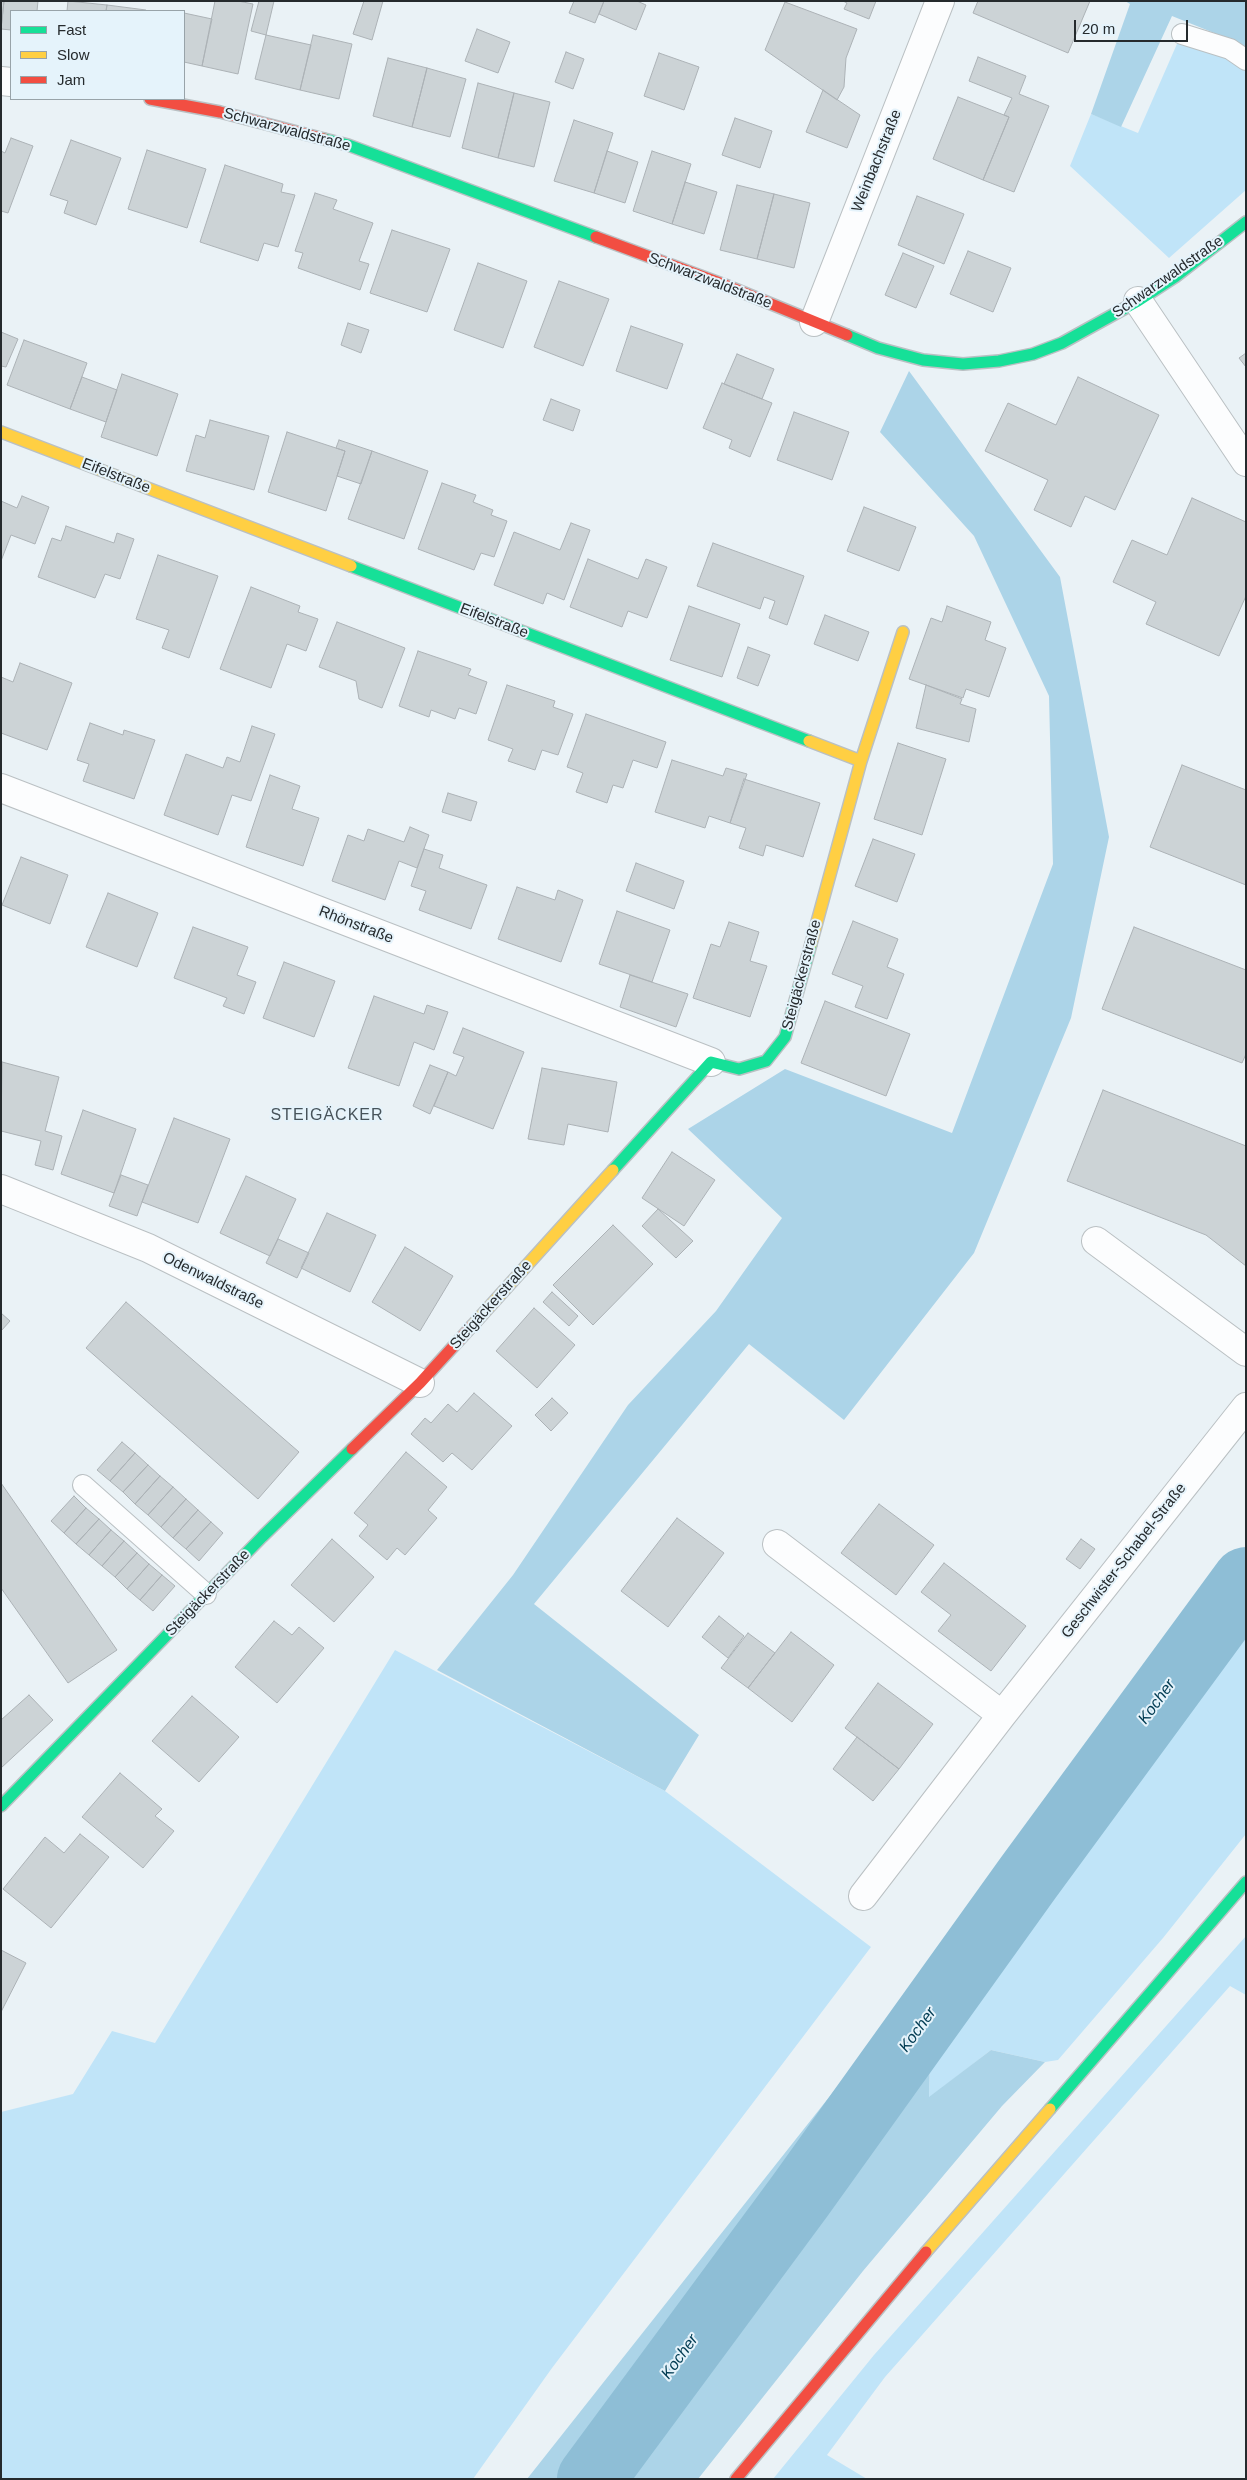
<!DOCTYPE html>
<meta charset="utf-8">
<style>
body{margin:0}
#map{position:relative;width:1247px;height:2480px;overflow:hidden;background:#eaf2f6;font-family:Arial,sans-serif}
canvas{display:block}
.frame{position:absolute;inset:0;border:2px solid #252a2d;pointer-events:none}
.legend{position:absolute;left:10px;top:10px;width:175px;height:90px;box-sizing:border-box;background:#e5f3fb;border:1px solid #98a3a9;margin:0;padding:6px 9px;list-style:none;font-size:15px;color:#252a2d}
.legend li{display:flex;align-items:center;gap:10px;height:25px}
.legend b{width:25px;border:1px solid #98a3a9}
.scale{position:absolute;left:1074px;top:20px;width:114px;height:22px;box-sizing:border-box;border:2px solid #252a2d;border-top:0;padding-left:6px;font-size:15px;line-height:18px;white-space:nowrap;color:#252a2d;-webkit-text-stroke:4px #e5f3fb;paint-order:stroke}
</style>
<div id="map">
<canvas width="1247" height="2480"></canvas>
<div class="frame"></div>
<ul class="legend">
<li><b style="height:6px;background:#16e098"></b>Fast</li>
<li><b style="height:6px;background:#ffcf43"></b>Slow</li>
<li><b style="height:6px;background:#f24e42"></b>Jam</li>
</ul>
<div class="scale">20 m</div>
</div>
<script>
const c = document.querySelector('canvas').getContext('2d');
c.lineJoin = 'round';
function fill(path, color) {
  c.fillStyle = color;
  c.fill(path, 'evenodd');
}
function shape(rows) {
  const path = new Path2D();
  for (const r of rows) {
    path.moveTo(r[0], r[1]);
    for (let i = 2; i < r.length; i += 2) path.lineTo(r[i], r[i + 1]);
  }
  return path;
}
function trace(path, color, width, dash) {
  c.strokeStyle = color;
  c.lineWidth = width;
  c.lineCap = dash ? 'butt' : 'round';
  c.setLineDash(dash || []);
  c.stroke(path);
}
function label(font, color, halo, rows, align = 'center') {
  c.font = font + ' Arial,sans-serif';
  c.lineWidth = 4;
  c.setLineDash([]);
  c.textBaseline = 'middle';
  c.strokeStyle = halo;
  c.fillStyle = color;
  for (const [text, x, y, turn = 0] of rows) {
    c.save();
    c.translate(x, y);
    c.rotate((+turn || 0) * Math.PI / 180);
    c.textAlign = isNaN(turn) ? turn : align;
    if (halo) c.strokeText(text, 0, 0);
    c.fillText(text, 0, 0);
    c.restore();
  }
}
fill(shape([
 [1180,37,1246,64,1246,190,1169,258,1070,166,1091,114,1138,133],
 [1246,1624,1246,1834,1163,1938,1058,2060,1045,2062,991,2050,929,2098,930,2057,1024,1915],
 [395,1650,665,1791,871,1947,552,2368,473,2479,1,2479,1,2112,73,2094,112,2031,155,2043],
 [1246,1936,1246,1995,1230,1986,885,2377,827,2455,867,2479,773,2479,874,2355]
]), '#c0e4f8');
fill(shape([
 [1125,1,1246,1,1246,48,1234,41,1172,16,1121,127,1091,114,1130,4],
 [909,371,1060,577,1109,837,1071,1018,974,1253,844,1420,749,1344,534,1604,699,1735,665,1791,437,1670,513,1575,628,1405,716,1311,782,1218,688,1129,785,1069,952,1133,1053,864,1049,696,974,536,880,432],
 [1246,1570,1246,1581,1028,1878,1024,1915,930,2057,929,2097,991,2050,1045,2062,1002,2106,863,2271,698,2479,527,2479]
]), '#acd4e8');
trace(shape([
 [591,2479,800,2196,1028,1878,1246,1581]
]), '#8ebed6', 68);
const building = shape([
 [1,1,4,1,1,29,1,1],
 [4,1,38,1,37,11,11,11,11,30,1,29,4,1],
 [68,1,107,5,106,11,67,11,68,1],
 [215,1,238,1,253,4,238,74,202,66,215,1],
 [259,1,274,1,266,35,251,31,259,1],
 [364,1,383,1,372,40,353,34,364,1],
 [574,1,604,1,595,23,569,13,574,1],
 [604,1,637,1,646,5,636,30,599,14,604,1],
 [843,1,876,1,869,19,844,9,847,3,843,1],
 [978,1,1090,1,1068,53,973,13,978,1],
 [785,2,857,29,846,58,844,87,837,100,765,50,785,2],
 [107,5,146,10,146,11,106,11,107,5],
 [184,13,212,19,202,66,184,62,184,13],
 [477,29,510,42,498,73,465,61,477,29],
 [266,35,311,45,300,90,255,79,266,35],
 [313,35,352,44,339,99,300,90,313,35],
 [566,52,584,59,573,89,555,82,566,52],
 [659,53,699,67,684,110,644,96,659,53],
 [978,57,1026,76,1019,94,1049,106,1014,192,983,180,1009,117,1004,115,1012,98,969,81,978,57],
 [388,58,427,68,412,127,373,116,388,58],
 [427,68,466,79,450,137,412,127,427,68],
 [478,83,514,93,498,158,462,148,478,83],
 [823,90,860,115,847,148,806,132,823,90],
 [514,93,550,102,534,167,498,158,514,93],
 [958,97,1009,117,983,180,933,159,958,97],
 [735,118,772,131,760,168,722,155,735,118],
 [574,120,613,133,594,193,554,181,574,120],
 [11,138,33,146,8,213,1,211,1,151,5,153,11,138],
 [71,140,121,158,96,225,64,213,68,201,50,195,71,140],
 [147,150,206,169,187,228,128,209,147,150],
 [607,151,638,162,625,203,594,193,607,151],
 [652,151,691,164,672,224,633,211,652,151],
 [225,165,283,184,281,192,295,195,278,247,264,243,258,261,200,242,225,165],
 [685,182,717,192,704,234,672,224,685,182],
 [737,185,774,194,757,259,720,250,737,185],
 [315,193,337,200,333,209,373,223,359,261,369,264,360,290,298,268,303,253,295,251,315,193],
 [774,194,810,203,794,268,757,259,774,194],
 [917,196,964,214,944,264,898,245,917,196],
 [392,230,450,249,427,312,370,293,392,230],
 [968,251,1011,268,993,312,950,294,968,251],
 [903,253,934,266,916,308,885,295,903,253],
 [478,263,527,281,503,348,454,330,478,263],
 [559,281,609,299,583,366,534,347,559,281],
 [348,323,369,330,361,353,341,345,348,323],
 [631,326,683,344,667,389,616,371,631,326],
 [1,332,18,339,6,367,1,366,1,332],
 [24,340,87,363,70,409,7,385,24,340],
 [1246,353,1246,367,1239,358,1246,353],
 [737,354,774,369,762,399,724,384,737,354],
 [122,374,178,394,157,456,101,437,122,374],
 [82,377,117,390,106,422,70,409,82,377],
 [1078,377,1159,415,1115,510,1085,496,1071,527,1034,510,1048,480,985,451,1008,403,1056,425,1078,377],
 [722,383,772,403,750,457,729,448,732,440,703,428,722,383],
 [551,399,580,410,573,431,543,420,551,399],
 [794,412,849,432,832,480,777,460,794,412],
 [210,420,269,436,254,490,186,471,196,435,205,438,210,420],
 [287,432,345,451,326,511,268,492,287,432],
 [339,440,372,451,361,484,337,476,345,451,336,448,339,440],
 [372,451,428,471,404,539,348,519,372,451],
 [442,483,476,495,473,502,493,510,491,515,507,521,494,557,481,553,474,570,418,549,442,483],
 [22,496,49,507,35,544,11,535,1,561,1,501,17,508,22,496],
 [1192,498,1246,522,1246,596,1219,656,1146,624,1156,602,1113,582,1132,540,1167,555,1192,498],
 [864,507,916,527,899,571,847,551,864,507],
 [571,523,590,530,564,600,547,593,543,604,494,585,514,532,560,550,571,523],
 [66,526,114,543,117,533,134,539,120,579,105,574,95,598,38,577,52,538,61,541,66,526],
 [713,543,804,576,787,625,769,618,775,601,764,597,760,609,697,586,713,543],
 [158,555,218,576,189,658,162,648,169,630,136,619,158,555],
 [588,559,638,579,646,559,667,567,647,618,628,611,622,627,570,607,588,559],
 [251,587,300,606,298,612,318,619,306,651,287,644,271,688,220,669,251,587],
 [689,606,740,624,722,677,670,660,689,606],
 [947,606,991,622,985,640,1006,648,989,697,966,689,963,698,909,679,931,618,942,622,947,606],
 [825,615,869,632,858,661,814,644,825,615],
 [337,622,405,648,382,708,359,699,356,681,319,667,337,622],
 [748,647,770,655,758,686,737,678,748,647],
 [418,651,471,669,468,675,487,682,476,714,459,708,455,719,431,710,429,717,399,706,418,651],
 [20,663,72,683,47,750,1,733,1,677,13,682,20,663],
 [507,685,555,701,553,707,573,714,558,755,542,750,535,770,508,761,513,749,488,740,507,685],
 [926,685,962,699,960,704,976,709,969,742,916,728,926,685],
 [586,714,666,742,657,768,633,760,623,788,613,785,607,803,576,792,583,773,567,767,586,714],
 [90,723,123,735,124,730,155,740,134,799,83,781,89,764,77,760,90,723],
 [252,726,275,734,251,801,232,795,218,835,164,815,186,754,223,768,227,757,240,762,252,726],
 [898,743,946,759,922,835,874,819,898,743],
 [672,760,723,776,726,768,747,774,730,823,709,816,705,828,655,812,672,760],
 [1182,765,1246,790,1246,885,1150,847,1182,765],
 [270,775,300,786,292,809,319,818,303,866,246,847,270,775],
 [744,779,820,803,803,857,766,845,763,856,739,848,746,828,730,823,744,779],
 [448,793,477,802,471,821,442,812,448,793],
 [410,827,429,835,417,868,399,861,385,900,332,881,348,835,364,841,368,829,404,842,410,827],
 [873,839,915,854,897,902,855,886,873,839],
 [424,849,443,855,439,868,487,885,471,929,419,910,426,891,411,886,424,849],
 [21,857,68,875,50,924,2,905,21,857],
 [636,863,684,881,674,909,626,891,636,863],
 [517,887,555,900,558,890,583,900,561,962,498,939,517,887],
 [108,893,158,913,137,967,86,947,108,893],
 [617,911,670,930,652,982,599,964,617,911],
 [853,921,898,939,887,967,904,974,887,1019,855,1007,863,986,832,974,853,921],
 [729,922,759,932,750,961,767,966,750,1017,693,998,711,944,720,947,729,922],
 [193,927,248,947,237,975,256,982,244,1014,223,1006,227,998,174,978,193,927],
 [1134,927,1246,970,1246,1054,1242,1063,1102,1009,1134,927],
 [284,962,335,981,314,1037,263,1018,284,962],
 [630,975,688,994,676,1027,620,1007,630,975],
 [374,996,424,1014,427,1005,448,1012,434,1050,414,1042,399,1086,348,1068,374,996],
 [825,1001,910,1034,886,1096,801,1063,825,1001],
 [463,1028,524,1052,493,1129,434,1106,448,1072,456,1076,464,1057,453,1053,463,1028],
 [2,1062,59,1077,45,1131,62,1136,53,1170,35,1165,41,1141,1,1131,2,1062],
 [430,1065,448,1072,430,1114,413,1106,430,1065],
 [542,1068,617,1082,608,1132,568,1124,564,1145,528,1139,542,1068],
 [1103,1090,1246,1146,1246,1266,1206,1235,1067,1181,1103,1090],
 [83,1110,136,1129,114,1193,61,1174,83,1110],
 [174,1118,230,1139,198,1223,142,1202,174,1118],
 [672,1152,715,1180,684,1226,642,1198,672,1152],
 [121,1175,148,1185,137,1216,109,1206,121,1175],
 [246,1176,296,1199,270,1256,220,1233,246,1176],
 [658,1209,693,1241,676,1258,642,1226,658,1209],
 [327,1213,376,1235,350,1292,301,1268,327,1213],
 [613,1225,653,1264,593,1325,553,1285,613,1225],
 [278,1239,309,1253,297,1278,266,1263,278,1239],
 [405,1247,453,1276,420,1331,372,1302,405,1247],
 [552,1292,578,1316,569,1326,543,1302,552,1292],
 [126,1302,299,1452,258,1499,86,1348,126,1302],
 [534,1308,575,1345,537,1388,496,1351,534,1308],
 [1,1313,10,1321,1,1331,1,1313],
 [474,1393,512,1426,472,1470,452,1453,443,1462,411,1434,425,1418,431,1423,448,1404,457,1412,474,1393],
 [552,1398,568,1413,551,1431,535,1415,552,1398],
 [122,1442,135,1453,110,1481,97,1470,122,1442],
 [406,1452,447,1487,428,1510,437,1518,405,1555,397,1548,387,1560,359,1536,368,1525,354,1513,406,1452],
 [135,1453,148,1465,123,1492,110,1481,135,1453],
 [148,1465,160,1476,135,1504,123,1492,148,1465],
 [160,1476,173,1487,148,1515,135,1504,160,1476],
 [1,1483,117,1650,68,1683,1,1588,1,1483],
 [173,1487,186,1499,161,1527,148,1515,173,1487],
 [74,1496,86,1508,64,1533,51,1521,74,1496],
 [186,1499,198,1510,173,1538,161,1527,186,1499],
 [879,1504,934,1545,896,1595,841,1553,879,1504],
 [86,1508,99,1519,76,1544,64,1533,86,1508],
 [198,1510,211,1522,186,1549,173,1538,198,1510],
 [677,1518,724,1553,668,1627,621,1591,677,1518],
 [99,1519,111,1530,89,1555,76,1544,99,1519],
 [211,1522,223,1533,199,1561,186,1549,211,1522],
 [111,1530,124,1541,102,1566,89,1555,111,1530],
 [332,1539,374,1577,334,1622,291,1585,332,1539],
 [1081,1539,1095,1549,1080,1569,1066,1559,1081,1539],
 [124,1541,137,1553,115,1577,102,1566,124,1541],
 [137,1553,149,1564,127,1589,115,1577,137,1553],
 [944,1563,1026,1626,991,1671,938,1631,951,1615,921,1592,944,1563],
 [149,1564,162,1575,140,1600,127,1589,149,1564],
 [162,1575,175,1586,153,1611,140,1600,162,1575],
 [719,1616,744,1636,728,1658,702,1637,719,1616],
 [274,1621,292,1635,299,1627,324,1648,277,1703,235,1667,274,1621],
 [791,1632,834,1665,792,1722,748,1688,791,1632],
 [748,1633,775,1653,748,1688,721,1668,748,1633],
 [878,1683,933,1724,899,1769,845,1728,878,1683],
 [29,1695,53,1720,1,1768,1,1720,29,1695],
 [192,1696,239,1737,199,1782,152,1741,192,1696],
 [857,1737,899,1769,873,1801,833,1769,857,1737],
 [120,1773,162,1809,155,1816,174,1831,143,1868,82,1817,120,1773],
 [80,1834,109,1857,51,1928,3,1889,45,1837,64,1853,80,1834],
 [1,1950,26,1963,1,2012,1,1950]
]);
fill(building, '#ccd3d6');
trace(building, '#acb2b6', 1);
const lane = shape([
 [1182,34,1230,49,1246,60],
 [83,1485,206,1594]
]);
const street = shape([
 [1,81,11,82],
 [1138,301,1246,462],
 [814,322,940,1],
 [1,788,711,1062],
 [1,1189,148,1248,420,1383],
 [1096,1241,1246,1352],
 [777,1544,1002,1715],
 [863,1896,1002,1715,1246,1407]
]);
const fast = shape([
 [324,139,348,145,596,237],
 [847,335,878,348,923,360,963,364,999,361,1033,354,1062,343,1138,301,1175,277,1246,222],
 [351,566,809,741],
 [613,1170,711,1062,739,1069,766,1061,785,1037,811,944],
 [1,1806,262,1537,352,1449],
 [1050,2109,1246,1882]
]);
const slow = shape([
 [1,432,351,566],
 [809,741,861,761,903,632],
 [811,944,861,761],
 [472,1326,613,1170],
 [926,2252,1050,2109]
]);
const jam = shape([
 [150,99,220,112,324,139],
 [596,237,725,285,847,335],
 [352,1449,420,1383,472,1326],
 [736,2479,926,2252]
]);
trace(lane, '#bac0c3', 22);
trace(street, '#bac0c3', 30);
trace(fast, '#bac0c3', 14);
trace(slow, '#bac0c3', 14);
trace(jam, '#bac0c3', 14);
trace(lane, '#fcfdfe', 20);
trace(street, '#fcfdfe', 28);
trace(fast, '#16e098', 11);
trace(slow, '#ffcf43', 11);
trace(jam, '#f24e42', 11);
label('15px', '#252a2d', '#e5f3fb', [
 ["Schwarzwaldstraße",287,130,15],
 ["Weinbachstraße",877,161,-68],
 ["Schwarzwaldstraße",1168,277,-35],
 ["Schwarzwaldstraße",710,281,21],
 ["Eifelstraße",116,476,21],
 ["Eifelstraße",494,621,21],
 ["Rhönstraße",356,925,21],
 ["Steigäckerstraße",802,975,-75],
 ["Odenwaldstraße",213,1281,26],
 ["Steigäckerstraße",491,1305,-48],
 ["Geschwister-Schabel-Straße",1124,1561,-52],
 ["Steigäckerstraße",208,1593,-46]
]);
c.letterSpacing = '1px';
label('16px', '#47535a', '#e5f3fb', [
 ["STEIGÄCKER",327,1116]
]);
c.letterSpacing = '0px';
label('italic 16px', '#013b52', '#e5f3fb', [
 ["Kocher",1157,1702,-54],
 ["Kocher",918,2030,-54],
 ["Kocher",680,2357,-54]
]);
</script>
